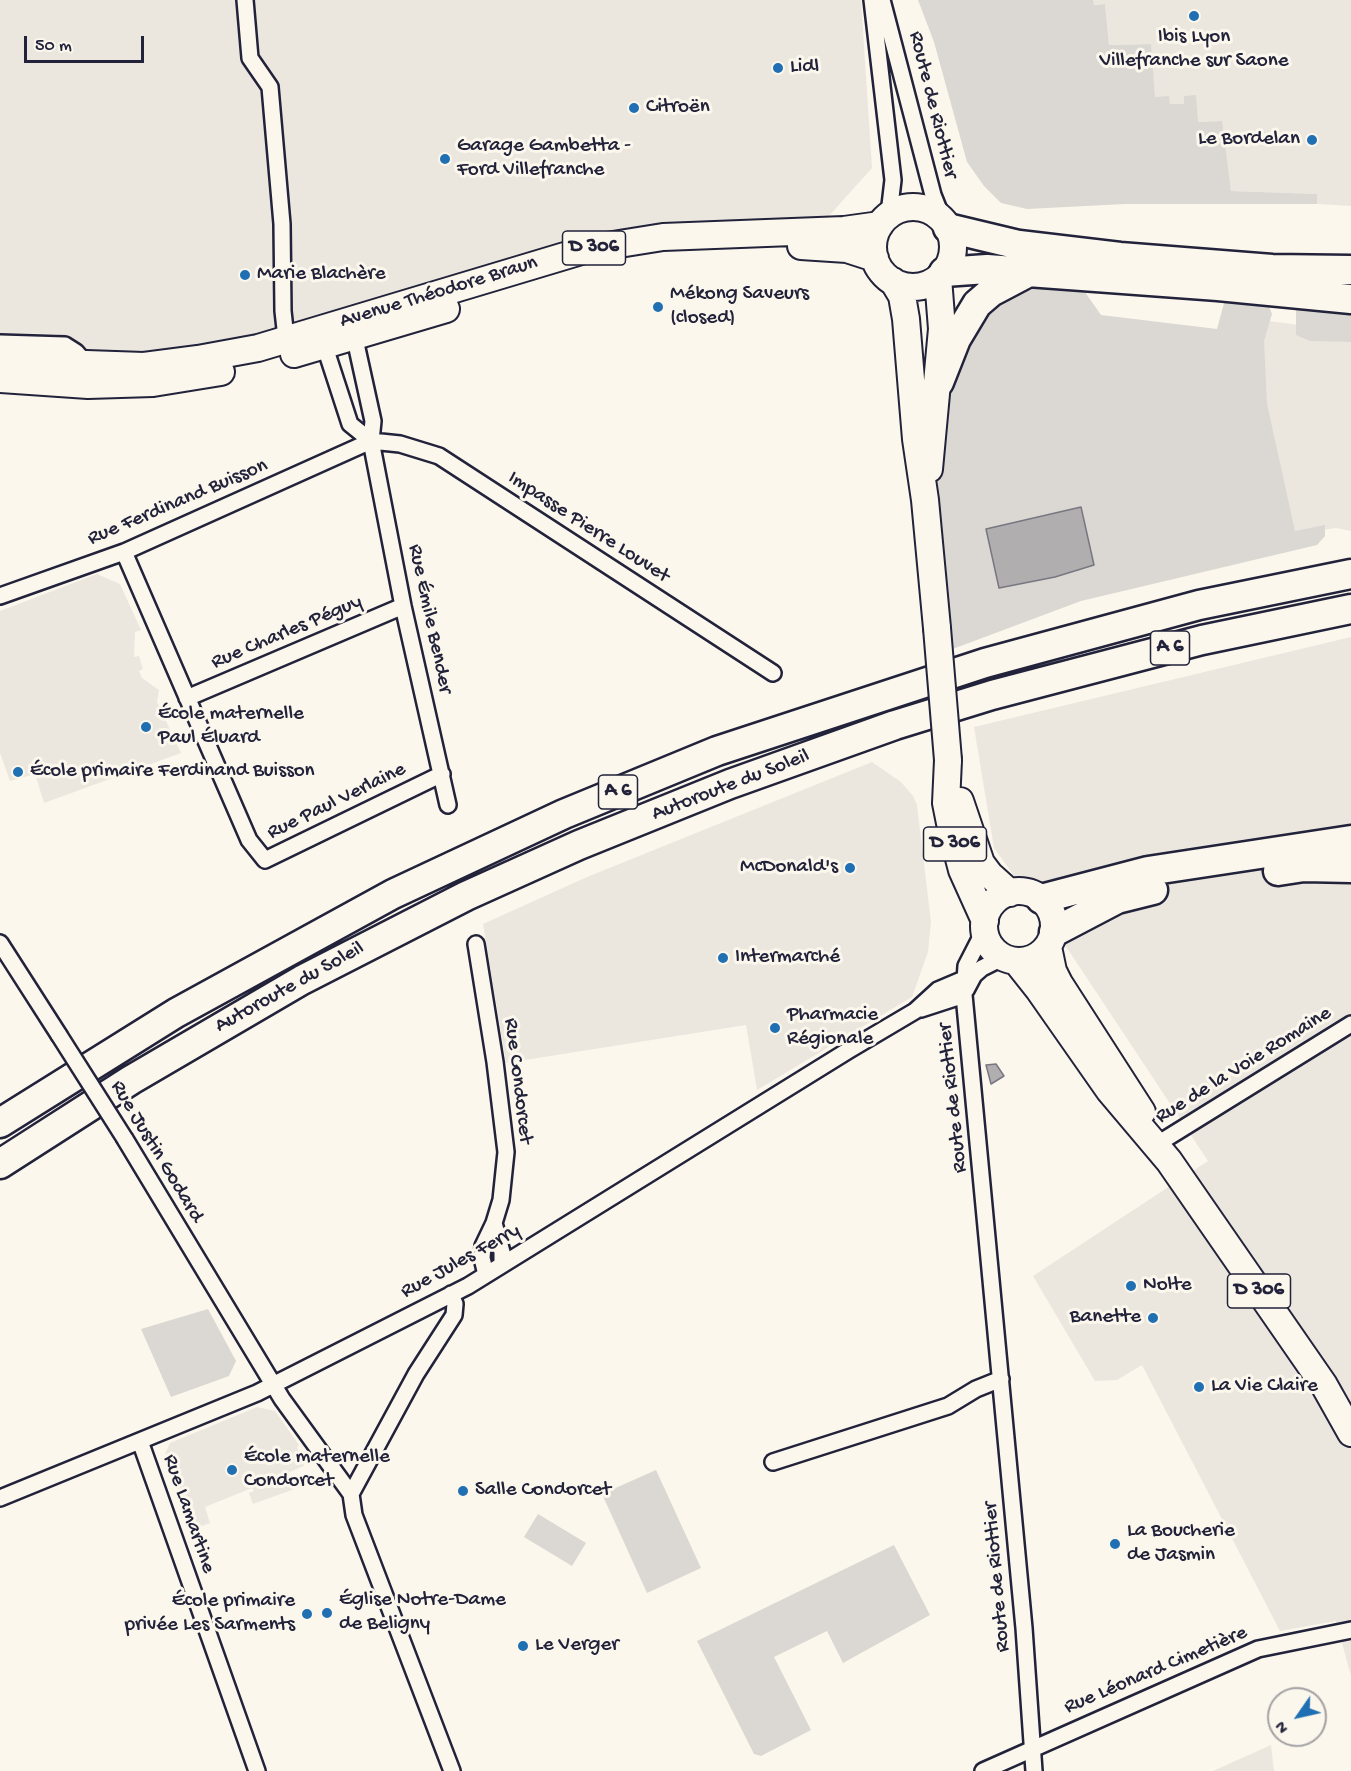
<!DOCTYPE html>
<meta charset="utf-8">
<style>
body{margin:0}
#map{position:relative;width:1351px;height:1771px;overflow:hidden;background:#fbf7ec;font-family:"Gochi Hand",sans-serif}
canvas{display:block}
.north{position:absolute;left:1267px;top:1687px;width:60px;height:60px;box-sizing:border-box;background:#fbf7ec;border:2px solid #a4a2a5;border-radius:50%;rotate:236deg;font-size:16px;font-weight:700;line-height:24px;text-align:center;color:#22223b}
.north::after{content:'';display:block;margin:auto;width:21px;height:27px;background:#1f6fb2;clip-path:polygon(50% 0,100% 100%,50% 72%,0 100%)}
.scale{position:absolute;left:24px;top:36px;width:120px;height:27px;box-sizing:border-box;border:3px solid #22223b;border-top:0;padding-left:8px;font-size:18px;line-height:21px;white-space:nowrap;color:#22223b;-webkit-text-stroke:4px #fbf7ec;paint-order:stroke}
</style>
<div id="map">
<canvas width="1351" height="1771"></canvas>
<div class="north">N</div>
<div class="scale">50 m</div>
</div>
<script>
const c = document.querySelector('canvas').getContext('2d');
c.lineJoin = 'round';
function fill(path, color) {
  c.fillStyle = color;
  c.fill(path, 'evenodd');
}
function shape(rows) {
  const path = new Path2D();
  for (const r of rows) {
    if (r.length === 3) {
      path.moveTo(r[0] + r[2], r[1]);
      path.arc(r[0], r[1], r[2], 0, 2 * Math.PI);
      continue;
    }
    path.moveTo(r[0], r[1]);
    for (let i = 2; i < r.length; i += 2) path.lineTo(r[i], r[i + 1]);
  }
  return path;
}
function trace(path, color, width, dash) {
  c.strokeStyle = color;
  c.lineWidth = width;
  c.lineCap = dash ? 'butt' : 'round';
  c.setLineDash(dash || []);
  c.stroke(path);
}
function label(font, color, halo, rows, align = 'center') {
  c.font = font + ' "Gochi Hand",sans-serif';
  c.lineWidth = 6;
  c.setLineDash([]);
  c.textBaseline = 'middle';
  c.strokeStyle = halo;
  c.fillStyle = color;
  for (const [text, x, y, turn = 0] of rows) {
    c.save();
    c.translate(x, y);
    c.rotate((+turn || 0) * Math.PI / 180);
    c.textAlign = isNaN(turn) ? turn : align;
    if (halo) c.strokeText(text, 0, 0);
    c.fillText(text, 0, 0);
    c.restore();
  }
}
fill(shape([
 [0,0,861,0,872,168,828,217,742,221,258,343,102,361,57,334,0,333],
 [1093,0,1351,0,1351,206,1317,204,1316,194,1231,191,1221,121,1198,122,1185,104,1170,104,1169,97,1155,97,1150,44,1109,45,1105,4,1093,5],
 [1269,321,1351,332,1351,531,1336,528,1323,530,1280,543,1250,333],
 [97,574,120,584,141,630,135,632,134,657,139,656,143,669,139,671,142,678,159,690,157,702,181,753,44,803,35,774,10,781,0,753,0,611],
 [1351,637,1351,1676,1336,1621,1280,1631,1142,1365,1117,1380,1095,1381,1033,1276,1208,1161,1071,954,994,848,974,727],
 [872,762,901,782,913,796,917,805,931,922,928,952,912,997,757,1090,746,1025,506,1063,483,924,587,877],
 [257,1407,275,1411,299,1445,297,1447,304,1466,266,1482,267,1485,295,1474,300,1487,253,1504,249,1493,254,1491,252,1488,205,1507,210,1523,191,1530,165,1454,170,1443],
 [1271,1745,1274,1771,1213,1771]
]), '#ebe7df');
fill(shape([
 [918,0,1093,0,1094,5,1105,4,1109,45,1151,44,1155,97,1169,96,1170,104,1184,104,1184,96,1196,95,1198,122,1222,121,1231,191,1317,194,1317,204,1125,204,1027,209,1001,203,984,186,967,162,934,42],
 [1030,285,1080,285,1101,315,1217,329,1226,296,1268,304,1272,314,1264,341,1267,404,1295,531,1325,525,1325,536,1317,545,1081,601,950,650,936,490,938,438,955,358,996,300],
 [1296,304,1351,310,1351,342,1310,341,1296,335],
 [208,1309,236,1361,229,1376,171,1397,141,1329],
 [656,1470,701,1568,647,1593,602,1494],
 [538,1514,586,1543,572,1566,524,1537],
 [894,1545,930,1615,843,1663,827,1631,774,1657,811,1730,761,1756,754,1754,697,1641]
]), '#dbd8d3');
const water = shape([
 [1081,507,1094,565,1055,577,999,588,986,529,1081,507],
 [996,1064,1004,1076,991,1084,986,1065,996,1064]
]);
fill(water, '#b1aeb0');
trace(water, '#787681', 1.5);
const street = shape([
 [245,0,250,58,270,87,282,224,283,311,286,338],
 [872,0,893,180,889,214],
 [882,0,933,195,943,220],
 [353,330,373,421,371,441,403,606,448,805],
 [322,338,350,424,371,441],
 [0,343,65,345,76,352,88,366],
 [371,441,400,444,439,456,773,673],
 [124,552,249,840,265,860,442,774],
 [0,596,124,552,371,441],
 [187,698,403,606],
 [985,929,966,966,964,995,1024,1628,1034,1771],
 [0,943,59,1035],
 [476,944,495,1062,506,1152,501,1200,494,1223,483,1246,482,1258,486,1275],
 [966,990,974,975,982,968,1004,957],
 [921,1009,964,995],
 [125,1139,282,1399,351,1494,354,1515,452,1771],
 [1159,1143,1351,1024],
 [494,1223,502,1252,502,1265],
 [140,1441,257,1771],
 [773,1462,948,1406,976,1389,1001,1379],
 [351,1494,416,1374,454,1315,455,1304,451,1294],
 [0,1498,257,1393,468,1286,849,1050,915,1011,938,990,964,979],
 [983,1771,1258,1649,1351,1630]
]);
const primary = shape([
 [913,247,40],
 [801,246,847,249,875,258],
 [893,281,902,296,906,319,916,439,925,500,937,628],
 [294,354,446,309],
 [0,361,144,366,198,359,258,348,588,249,663,237,844,230,880,225],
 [0,379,88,385,153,383,221,372],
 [929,469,942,329,938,278],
 [948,760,946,803,951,828,962,870,985,921],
 [960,801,981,863,990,875,1010,893],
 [1019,926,35],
 [1048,947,1053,971,1059,983,1142,1112],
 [1016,961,1039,990,1109,1090,1169,1161,1324,1385,1351,1433]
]);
const highway = shape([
 [948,228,1019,245,1120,257,1272,269,1351,270],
 [944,272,987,269,1218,286,1351,299],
 [939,382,956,339,977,304,991,292,1027,273],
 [1278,871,1304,867,1351,868],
 [1041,899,1148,871,1351,840],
 [1054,932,1117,899,1153,890],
 [0,1123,176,1013,393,894,564,814,717,751,985,663,1199,605,1351,574],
 [0,1164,131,1080,302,980,466,896,579,845,730,784,895,725,992,695,1202,640,1351,609]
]);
trace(street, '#22223b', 20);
trace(primary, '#22223b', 30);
trace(highway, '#22223b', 33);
trace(street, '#fbf7ec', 15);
trace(primary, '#fbf7ec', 26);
trace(highway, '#fbf7ec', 28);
const streetBridge = shape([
 [59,1035,125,1139]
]);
const primaryBridge = shape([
 [937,628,948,760]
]);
trace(streetBridge, '#22223b', 20, []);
trace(primaryBridge, '#22223b', 30, []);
trace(streetBridge, '#fbf7ec', 15);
trace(primaryBridge, '#fbf7ec', 26);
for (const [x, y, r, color] of [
 [1194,16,6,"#1f6fb2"],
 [778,68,6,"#1f6fb2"],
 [634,108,6,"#1f6fb2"],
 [1312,140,6,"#1f6fb2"],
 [445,159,6,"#1f6fb2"],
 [245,275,6,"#1f6fb2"],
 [658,307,6,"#1f6fb2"],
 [146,727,6,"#1f6fb2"],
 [18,772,6,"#1f6fb2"],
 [850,868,6,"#1f6fb2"],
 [723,958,6,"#1f6fb2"],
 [775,1028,6,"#1f6fb2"],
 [1131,1286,6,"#1f6fb2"],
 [1153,1318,6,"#1f6fb2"],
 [1199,1387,6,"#1f6fb2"],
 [232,1470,6,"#1f6fb2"],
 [463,1491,6,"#1f6fb2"],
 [1115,1544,6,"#1f6fb2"],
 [327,1613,6,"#1f6fb2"],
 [307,1614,6,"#1f6fb2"],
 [523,1646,6,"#1f6fb2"]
]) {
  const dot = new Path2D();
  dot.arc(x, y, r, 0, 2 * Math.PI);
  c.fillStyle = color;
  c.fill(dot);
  trace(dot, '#fbf7ec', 2);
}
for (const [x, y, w] of [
 [594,248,63],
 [1170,648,39],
 [618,792,39],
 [955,844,63],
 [1259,1291,63]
]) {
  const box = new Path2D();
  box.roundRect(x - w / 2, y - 17, w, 34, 4.5);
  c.fillStyle = '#fbf7ec';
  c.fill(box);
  trace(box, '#22223b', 1.5);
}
label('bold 20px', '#22223b', null, [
 ["D 306",594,248],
 ["A 6",1170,648],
 ["A 6",618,792],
 ["D 306",955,844],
 ["D 306",1259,1291]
]);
label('21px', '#22223b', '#fbf7ec', [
 ["Ibis Lyon",1194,38,"center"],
 ["Villefranche sur Saone",1194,62,"center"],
 ["Lidl",790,68],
 ["Citroën",646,108],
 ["Le Bordelan",1300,140,"right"],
 ["Garage Gambetta -",457,147],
 ["Ford Villefranche",457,171],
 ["Marie Blachère",257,275],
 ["Mékong Saveurs",670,295],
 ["(closed)",670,319],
 ["École maternelle",158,715],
 ["Paul Éluard",158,739],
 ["École primaire Ferdinand Buisson",30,772],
 ["McDonald's",838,868,"right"],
 ["Intermarché",735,958],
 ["Pharmacie",787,1016],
 ["Régionale",787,1040],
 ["Nolte",1143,1286],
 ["Banette",1141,1318,"right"],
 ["La Vie Claire",1211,1387],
 ["École maternelle",244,1458],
 ["Condorcet",244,1482],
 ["Salle Condorcet",475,1491],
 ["La Boucherie",1127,1532],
 ["de Jasmin",1127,1556],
 ["Église Notre-Dame",339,1601],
 ["de Beligny",339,1625],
 ["École primaire",295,1602,"right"],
 ["privée Les Sarments",295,1626,"right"],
 ["Le Verger",535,1646]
], 'left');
label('21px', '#22223b', '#fbf7ec', [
 ["Route de Riottier",932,105,76],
 ["Avenue Théodore Braun",439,293,-17],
 ["Rue Ferdinand Buisson",178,503,-23],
 ["Impasse Pierre Louvet",588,528,33],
 ["Rue Émile Bender",429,619,78],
 ["Rue Charles Péguy",287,633,-23],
 ["Autoroute du Soleil",731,786,-21],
 ["Rue Paul Verlaine",337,802,-26],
 ["Autoroute du Soleil",290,988,-29],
 ["Rue de la Voie Romaine",1244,1066,-32],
 ["Rue Condorcet",517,1081,83],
 ["Route de Riottier",954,1098,-96],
 ["Rue Justin Godard",156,1152,59],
 ["Rue Jules Ferry",461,1262,-29],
 ["Rue Lamartine",188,1514,71],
 ["Route de Riottier",998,1577,-95],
 ["Rue Léonard Cimetière",1156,1671,-23]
]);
</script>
